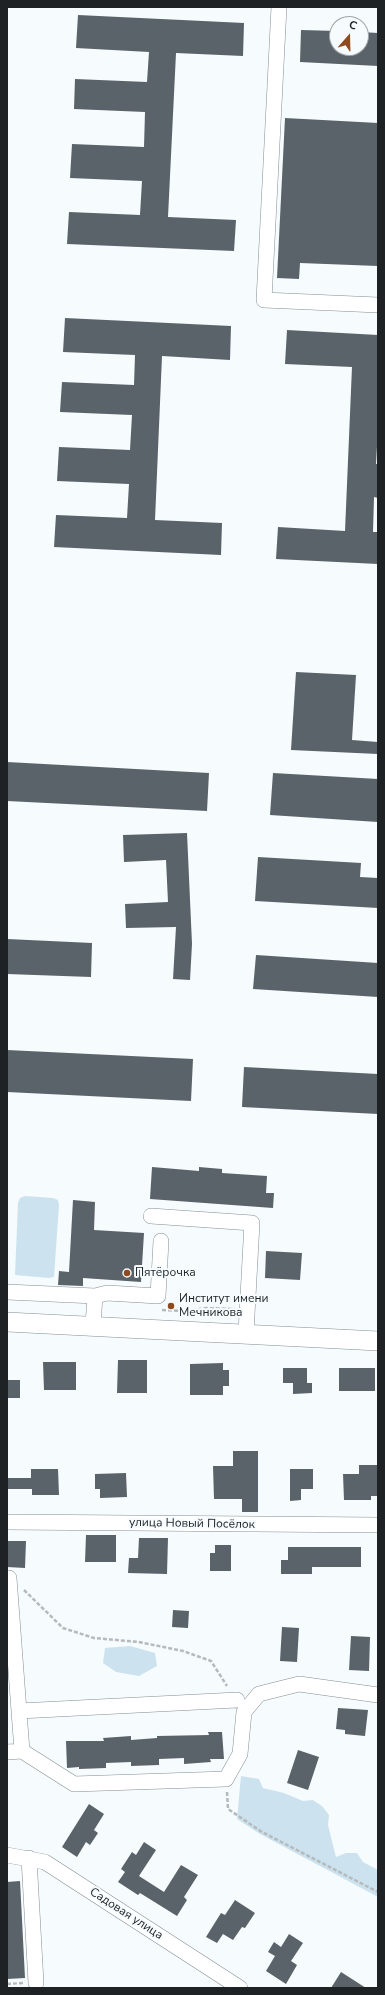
<!DOCTYPE html>
<meta charset="utf-8">
<style>
body{margin:0}
#map{position:relative;width:385px;height:1995px;overflow:hidden;background:#f6fbfd;font-family:"Nunito Sans",sans-serif}
canvas{display:block}
.frame{position:absolute;inset:0;border:8px solid #1e2225;pointer-events:none}
.north{position:absolute;left:329px;top:16px;width:40px;height:40px;box-sizing:border-box;background:#f6fbfd;border:1px solid #a0a4a7;border-radius:50%;rotate:20deg;font-size:11px;font-weight:700;line-height:16px;text-align:center;color:#1e2225}
.north::after{content:'';display:block;margin:auto;width:14px;height:18px;background:#8f4b20;clip-path:polygon(50% 0,100% 100%,50% 72%,0 100%)}
</style>
<div id="map">
<canvas width="385" height="1995"></canvas>
<div class="frame"></div>
<div class="north">С</div>
</div>
<script>
const c = document.querySelector('canvas').getContext('2d');
c.lineJoin = 'round';
function fill(path, color) {
  c.fillStyle = color;
  c.fill(path, 'evenodd');
}
function shape(rows) {
  const path = new Path2D();
  for (const r of rows) {
    path.moveTo(r[0], r[1]);
    for (let i = 2; i < r.length; i += 2) path.lineTo(r[i], r[i + 1]);
  }
  return path;
}
function trace(path, color, width, dash) {
  c.strokeStyle = color;
  c.lineWidth = width;
  c.lineCap = dash ? 'butt' : 'round';
  c.setLineDash(dash || []);
  c.stroke(path);
}
function label(font, color, halo, rows, align = 'center') {
  c.font = font + ' "Nunito Sans",sans-serif';
  c.lineWidth = 4;
  c.setLineDash([]);
  c.textBaseline = 'middle';
  c.strokeStyle = halo;
  c.fillStyle = color;
  for (const [text, x, y, turn = 0] of rows) {
    c.save();
    c.translate(x, y);
    c.rotate((+turn || 0) * Math.PI / 180);
    c.textAlign = isNaN(turn) ? turn : align;
    if (halo) c.strokeText(text, 0, 0);
    c.fillText(text, 0, 0);
    c.restore();
  }
}
fill(shape([
 [25,1196,53,1198,58,1200,59,1205,54,1277,49,1278,15,1275,18,1203,20,1198],
 [130,1646,155,1653,157,1666,139,1676,116,1672,103,1663,105,1648],
 [241,1776,259,1779,263,1788,284,1793,303,1801,313,1800,322,1806,329,1815,328,1825,336,1857,346,1853,357,1853,363,1862,378,1870,378,1897,260,1834,237,1819]
]), '#cce3ef');
fill(shape([
 [78,15,244,23,243,56,176,53,168,217,236,220,234,251,67,244,69,212,140,215,142,181,70,178,72,144,144,147,145,112,74,109,75,79,147,82,149,52,76,48],
 [301,30,337,31,337,48,361,48,361,32,378,33,378,66,300,62],
 [285,118,378,123,378,266,300,263,299,279,277,278],
 [65,318,231,326,230,360,162,356,155,520,222,523,221,555,54,547,56,515,127,518,129,484,57,481,59,447,130,450,132,415,60,412,62,382,134,385,135,355,63,352],
 [287,330,378,335,378,429,376,464,378,464,378,498,374,497,373,532,378,532,378,564,276,559,278,527,345,531,352,367,285,364],
 [296,672,356,675,352,740,378,742,378,754,291,750],
 [7,762,209,773,207,811,7,801],
 [273,773,378,779,378,822,270,815],
 [187,833,192,944,190,980,173,979,176,927,126,928,125,904,168,902,166,860,124,862,123,835],
 [258,857,361,863,360,877,378,878,378,908,255,901],
 [7,939,92,943,91,977,7,974],
 [256,955,378,963,378,997,253,989],
 [7,1050,193,1059,191,1101,7,1092],
 [244,1067,378,1074,378,1114,242,1107],
 [152,1167,199,1171,199,1167,222,1169,222,1173,267,1176,266,1193,274,1193,273,1208,150,1199],
 [73,1200,95,1202,94,1230,144,1233,141,1282,83,1278,83,1286,58,1285,59,1271,69,1272],
 [266,1251,302,1253,300,1280,265,1278],
 [118,1360,147,1360,147,1393,117,1393],
 [43,1362,76,1362,76,1390,44,1390],
 [223,1363,223,1370,229,1370,229,1386,223,1386,223,1395,190,1395,190,1364],
 [283,1368,307,1368,307,1383,312,1383,312,1393,293,1394,293,1383,283,1383],
 [339,1368,375,1368,375,1391,339,1391],
 [7,1380,20,1380,20,1398,7,1398],
 [233,1451,258,1451,258,1512,242,1512,242,1499,214,1499,213,1466,233,1466],
 [359,1465,378,1465,378,1496,371,1496,371,1500,344,1500,343,1474,359,1474],
 [31,1469,58,1469,59,1495,32,1495,32,1489,7,1489,7,1478,31,1478],
 [290,1469,313,1469,313,1489,301,1489,301,1500,290,1501],
 [126,1473,127,1497,100,1498,100,1489,95,1489,95,1474],
 [86,1535,116,1535,116,1562,85,1562],
 [139,1538,168,1538,167,1574,128,1573,129,1558,138,1558],
 [7,1541,26,1541,25,1568,7,1567],
 [215,1545,231,1545,231,1571,210,1571,210,1553,215,1553],
 [288,1547,361,1547,361,1567,312,1567,312,1574,281,1574,281,1560,288,1560],
 [173,1610,189,1611,188,1628,172,1627],
 [282,1627,299,1628,297,1662,280,1661],
 [351,1636,370,1637,369,1671,349,1670],
 [338,1708,368,1710,365,1736,345,1734,345,1730,336,1729],
 [208,1732,222,1732,224,1759,210,1759,211,1762,184,1764,184,1758,159,1759,159,1765,131,1766,131,1762,106,1763,106,1768,79,1769,79,1767,67,1768,66,1741,104,1741,103,1738,131,1736,131,1740,157,1738,157,1736,209,1735],
 [298,1750,319,1757,308,1790,287,1783],
 [89,1804,104,1814,94,1830,98,1833,90,1845,86,1842,77,1857,62,1847],
 [144,1842,156,1850,139,1876,164,1892,181,1865,198,1875,184,1897,187,1900,177,1916,140,1893,138,1895,118,1882,125,1872,121,1869,132,1852,136,1855],
 [20,1881,25,1978,7,1979,7,1882],
 [235,1900,255,1913,245,1928,242,1927,233,1940,223,1934,217,1943,206,1937,221,1913,225,1915],
 [289,1934,303,1943,291,1961,297,1965,286,1984,266,1971,275,1956,268,1952,274,1942,281,1947],
 [341,1972,366,1988,331,1988]
]), '#596369');
const minor = shape([
 [279,7,264,300,378,305],
 [151,1216,252,1223,246,1333],
 [7,1292,95,1296,93,1325],
 [95,1296,107,1293,158,1296,161,1241],
 [7,1522,378,1525],
 [7,1578,9,1578,22,1751,7,1752],
 [19,1711,237,1700],
 [22,1751,74,1784,226,1779,240,1754,244,1712,259,1694,299,1684,378,1695],
 [7,1855,45,1862,240,1988],
 [29,1858,36,1983]
]);
const major = shape([
 [7,1322,378,1341]
]);
trace(minor, '#838e94', 16);
trace(major, '#838e94', 20);
trace(shape([
 [162,1310,187,1311,206,1308,235,1309],
 [24,1590,63,1628,94,1638,139,1642,183,1651,211,1661,227,1686],
 [227,1792,228,1809,262,1832,378,1892],
 [7,1984,23,1983]
]), '#b5babc', 2.5, [4, 2]);
trace(minor, '#fff', 15);
trace(major, '#fff', 19);
for (const [x, y, r, color] of [
 [127,1273,4,"#8f4b20"],
 [171,1306,4,"#8f4b20"]
]) {
  const dot = new Path2D();
  dot.arc(x, y, r, 0, 2 * Math.PI);
  c.fillStyle = color;
  c.fill(dot);
  trace(dot, '#f6fbfd', 1.5);
}
label('12px', '#1e2225', '#f6fbfd', [
 ["Пятёрочка",135,1273],
 ["Институт имени",179,1299],
 ["Мечникова",179,1313]
], 'left');
label('12px', '#1e2225', '#f6fbfd', [
 ["улица Новый Посёлок",192,1524,1],
 ["Садовая улица",126,1914,33]
]);
</script>
